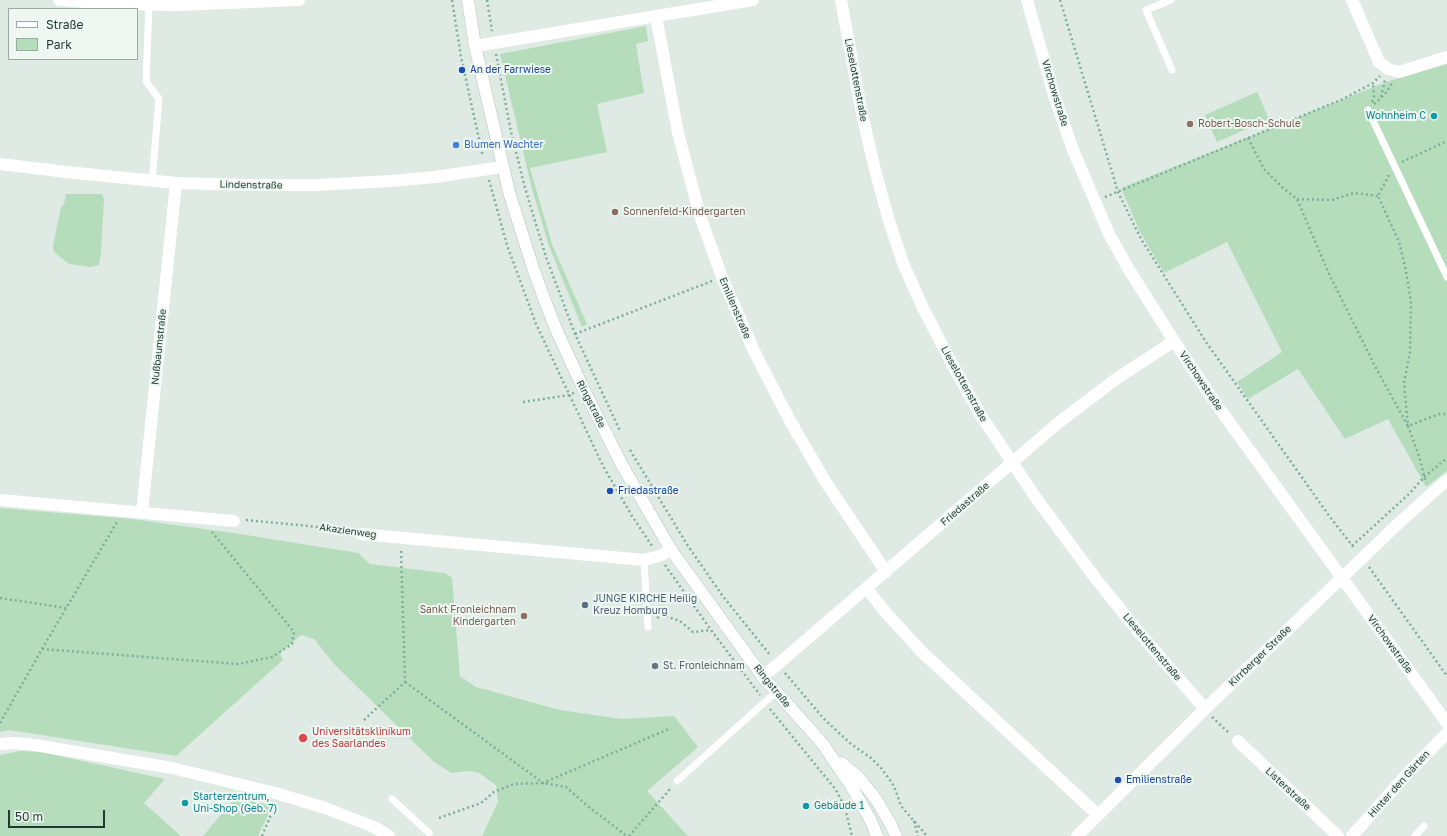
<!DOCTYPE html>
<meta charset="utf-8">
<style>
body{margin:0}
#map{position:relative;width:1447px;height:836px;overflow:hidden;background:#deeae3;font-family:"Golos Text",sans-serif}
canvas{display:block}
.legend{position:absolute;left:8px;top:8px;width:130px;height:52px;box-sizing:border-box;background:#eef7f1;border:1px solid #9baba4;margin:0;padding:5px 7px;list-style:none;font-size:12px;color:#1f3a30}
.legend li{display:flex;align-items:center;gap:8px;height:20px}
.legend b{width:20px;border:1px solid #9baba4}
.scale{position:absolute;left:8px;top:810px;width:97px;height:18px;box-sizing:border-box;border:2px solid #1f3a30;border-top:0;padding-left:5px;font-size:12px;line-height:14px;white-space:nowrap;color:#1f3a30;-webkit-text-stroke:3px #eef7f1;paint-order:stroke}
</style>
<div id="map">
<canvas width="1447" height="836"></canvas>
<ul class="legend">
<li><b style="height:5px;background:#fff"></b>Straße</li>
<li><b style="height:11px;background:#b5ddbb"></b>Park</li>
</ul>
<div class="scale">50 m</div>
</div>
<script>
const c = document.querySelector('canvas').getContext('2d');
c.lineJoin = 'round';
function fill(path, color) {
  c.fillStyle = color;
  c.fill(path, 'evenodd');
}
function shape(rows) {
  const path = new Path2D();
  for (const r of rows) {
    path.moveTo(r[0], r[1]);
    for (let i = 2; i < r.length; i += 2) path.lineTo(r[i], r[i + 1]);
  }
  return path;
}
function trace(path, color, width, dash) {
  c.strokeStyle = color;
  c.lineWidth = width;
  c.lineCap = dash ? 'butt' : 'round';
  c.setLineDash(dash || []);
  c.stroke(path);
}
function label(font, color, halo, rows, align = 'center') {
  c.font = font + ' "Golos Text",sans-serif';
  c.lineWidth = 4;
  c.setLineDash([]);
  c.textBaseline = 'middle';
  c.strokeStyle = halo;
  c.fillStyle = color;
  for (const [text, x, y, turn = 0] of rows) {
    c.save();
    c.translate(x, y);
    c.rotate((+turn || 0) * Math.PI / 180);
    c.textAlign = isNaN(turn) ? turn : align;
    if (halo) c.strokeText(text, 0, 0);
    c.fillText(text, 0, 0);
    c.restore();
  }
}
fill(shape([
 [646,26,648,41,636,44,644,93,597,104,607,152,530,168,552,244,587,324,582,327,549,246,532,189,500,54],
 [1447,64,1447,471,1426,487,1388,419,1345,439,1298,369,1248,399,1237,382,1282,352,1227,242,1164,273,1140,232,1121,188,1386,82],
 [1257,92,1269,119,1217,142,1205,115],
 [66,194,102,194,104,199,101,253,99,265,90,267,69,264,54,252,53,246,61,207,64,204],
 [0,508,132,519,240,534,358,553,370,564,445,573,452,578,460,676,476,687,560,710,621,719,674,716,698,747,647,791,688,836,482,836,498,802,496,785,479,773,470,771,451,773,433,761,335,665,314,639,301,635,280,653,283,660,176,756,9,730,0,732],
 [20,751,41,752,165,779,144,803,181,836,0,836,0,755],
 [237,796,272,806,258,836,203,836]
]), '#b5ddbb');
const secondary = shape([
 [468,0,475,46,509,192,533,268,545,301,556,329,583,388,622,465,671,550,763,677,822,743,850,784,871,821,877,836],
 [841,763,858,777,876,799,890,823,896,836]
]);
trace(secondary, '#b1cabe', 13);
trace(shape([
 [452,0,461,57,483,157],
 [487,0,492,31],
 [1060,0,1118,192,1141,239,1206,342,1330,517,1355,549],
 [496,54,511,132,525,188,546,257,575,334,620,431],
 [1381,97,1385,80],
 [1372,102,1374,97,1373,83],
 [1374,104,1385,94,1393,82],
 [1248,138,1264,169,1283,188,1297,199,1330,276,1377,370,1408,426,1439,414,1447,414],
 [1402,162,1447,141],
 [1389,175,1378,196,1399,242,1405,266,1411,301,1410,352,1404,383,1408,426,1421,462,1424,477,1427,483],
 [489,180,507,245,536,324,603,466,632,516,652,546],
 [1105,197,1343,99,1373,83,1380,76],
 [1297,199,1332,200,1354,193,1378,196],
 [575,334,712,281],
 [523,402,569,395,574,393],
 [630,450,688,546,722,595,770,655],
 [246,520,350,530],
 [1352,546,1410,493,1424,477,1447,458],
 [665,565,711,630,760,695],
 [1369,567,1447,676],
 [0,598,66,608],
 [657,618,663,615,671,618,680,621,693,632,710,630],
 [42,649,117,522],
 [785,673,824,719,851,744,871,758,882,769,894,786,901,806,927,836],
 [405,682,543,783,671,728],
 [770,709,836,790,845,808,852,836],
 [1212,717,1230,734],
 [364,720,405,682,401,550],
 [0,723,42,649,238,664,272,657,292,644,294,632,212,532],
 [439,818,481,803,494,792,514,784,543,783,566,787,590,808,627,836],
 [914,821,918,836],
 [262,836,275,805],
 [629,836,671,788]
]), '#7daf9a', 2.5, [2, 3]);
trace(shape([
 [1171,0,1146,10,1172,70],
 [149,5,146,81,159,99,152,181],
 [1368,110,1447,277],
 [644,560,648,627],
 [677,781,776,692],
 [392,799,429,833],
 [1415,836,1424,826]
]), '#fff', 7);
trace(shape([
 [59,0,112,4,177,5,299,0],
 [841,0,862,114,875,170,889,221,903,263,923,308,952,364,980,414,1036,498,1096,579,1142,636,1205,709],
 [1027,0,1054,95,1073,150,1110,236,1128,268,1174,341,1219,408,1447,723],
 [1352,0,1379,62,1388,69,1399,72,1447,57],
 [656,16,678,133,700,216,722,277,754,351,789,419,825,481,886,572],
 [475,46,753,0],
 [0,164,66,172,176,183,251,185,318,185,391,181,435,177,502,167],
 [0,500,234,521],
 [142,512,176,183],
 [361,534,644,560,659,556,671,550],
 [867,589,887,614,922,652,1098,815],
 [763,677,1058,423,1116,379,1174,341],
 [1238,741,1338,836],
 [0,744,13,743,35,745,172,768,279,794,325,808,374,827,389,836],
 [1077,836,1205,709,1401,521,1447,480],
 [1352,836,1406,775,1447,733]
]), '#fff', 12);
trace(secondary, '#fff', 12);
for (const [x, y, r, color] of [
 [462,70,4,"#1a4fb4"],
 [1434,116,4,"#0f9aa8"],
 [1190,124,4,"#8d6e63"],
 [456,145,4,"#3f7fe0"],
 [615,212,4,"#8d6e63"],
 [610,491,4,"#1a4fb4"],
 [585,605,4,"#5c6f8a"],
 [524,616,4,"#8d6e63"],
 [655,666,4,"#6b7280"],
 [303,738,5,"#e0444e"],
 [1118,780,4,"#1a4fb4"],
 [185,803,4,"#0f9aa8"],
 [806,806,4,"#0f9aa8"]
]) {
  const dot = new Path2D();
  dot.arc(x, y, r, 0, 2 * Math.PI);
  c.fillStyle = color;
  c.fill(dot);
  trace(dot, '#eef7f1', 1.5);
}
label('10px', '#164399', '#eef7f1', [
 ["An der Farrwiese",470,70],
 ["Friedastraße",618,491],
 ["Emilienstraße",1126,780]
], 'left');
label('10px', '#1f3a30', '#eef7f1', [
 ["Lieselottenstraße",856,80,79],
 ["Virchowstraße",1055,93,73],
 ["Lindenstraße",251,185,1],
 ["Emilienstraße",735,308,67],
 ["Nußbaumstraße",159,347,-84],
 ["Virchowstraße",1201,381,56],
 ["Lieselottenstraße",964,384,61],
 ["Ringstraße",591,404,63],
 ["Friedastraße",965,504,-41],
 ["Akazienweg",348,531,8],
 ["Virchowstraße",1390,644,54],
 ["Lieselottenstraße",1152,647,50],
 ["Kirrberger Straße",1260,656,-44],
 ["Ringstraße",772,686,51],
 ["Hinter den Gärten",1399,784,-48],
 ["Listerstraße",1288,789,43]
]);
label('10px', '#0d838f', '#eef7f1', [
 ["Wohnheim C",1426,116,"right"],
 ["Starterzentrum,",193,797],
 ["Uni-Shop (Geb. 7)",193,809],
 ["Gebäude 1",814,806]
], 'left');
label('10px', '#785e54', '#eef7f1', [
 ["Robert-Bosch-Schule",1198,124],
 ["Sonnenfeld-Kindergarten",623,212],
 ["Sankt Fronleichnam",516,610,"right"],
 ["Kindergarten",516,622,"right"]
], 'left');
label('10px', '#366cbe', '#eef7f1', [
 ["Blumen Wachter",464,145]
], 'left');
label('10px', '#4e5e75', '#eef7f1', [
 ["JUNGE KIRCHE Heilig",593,599],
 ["Kreuz Homburg",593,611]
], 'left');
label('10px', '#5b616d', '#eef7f1', [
 ["St. Fronleichnam",663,666]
], 'left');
label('10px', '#be3a42', '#eef7f1', [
 ["Universitätsklinikum",312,732],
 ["des Saarlandes",312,744]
], 'left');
</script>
